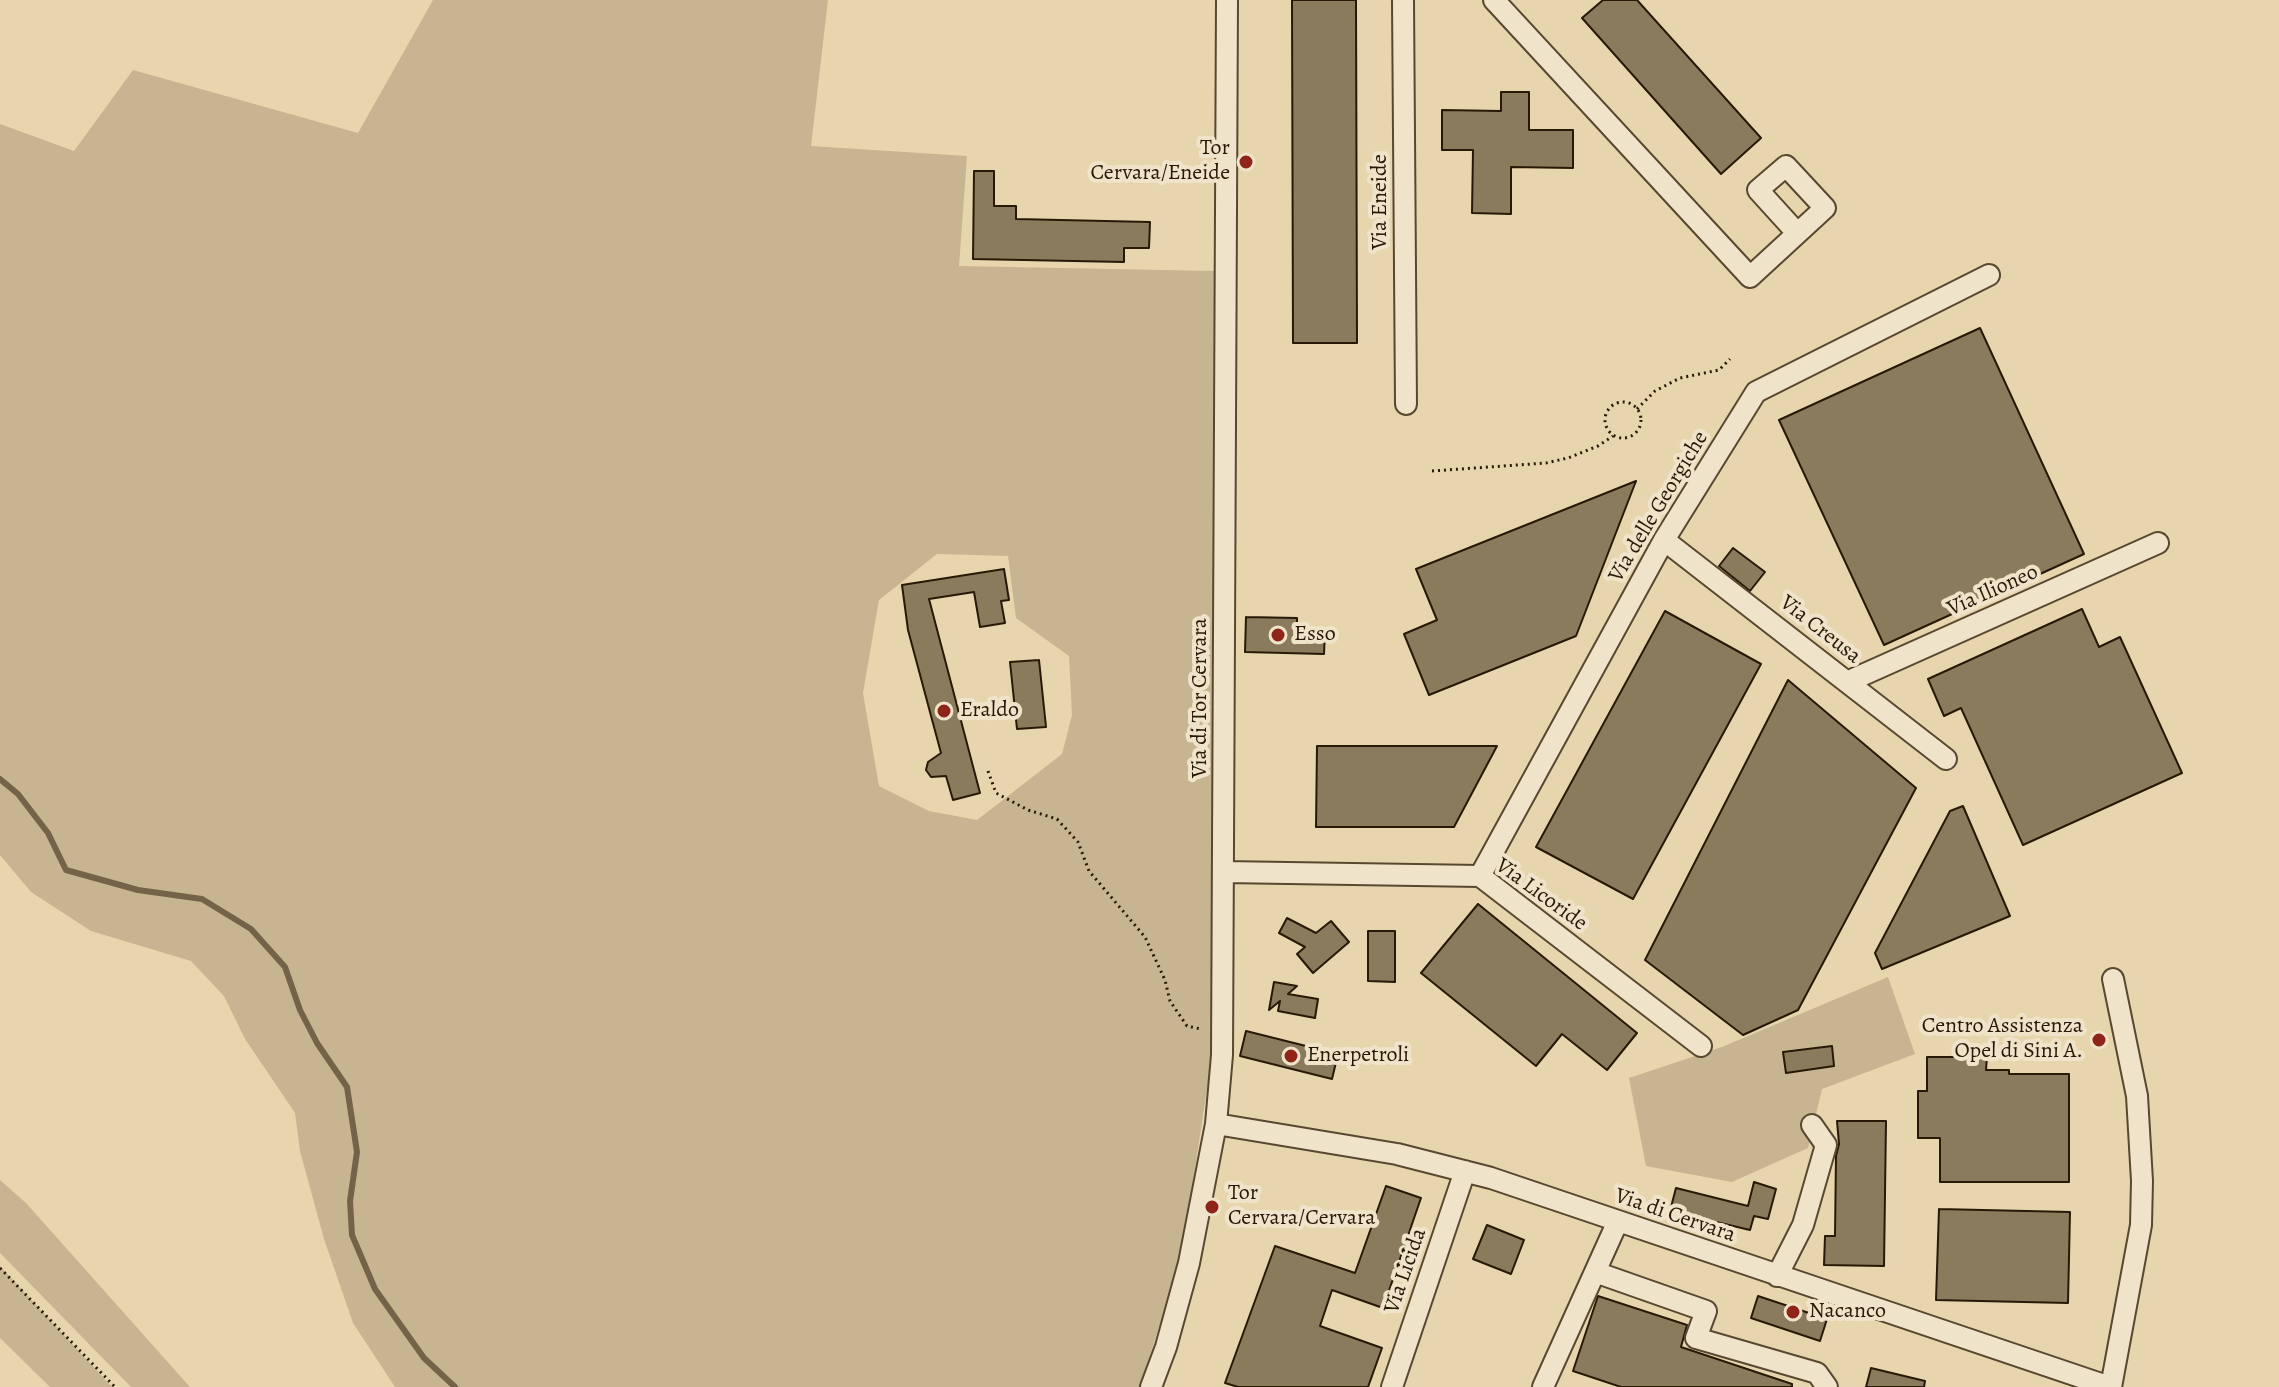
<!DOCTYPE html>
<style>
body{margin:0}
canvas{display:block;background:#e7d5ad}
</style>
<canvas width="2279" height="1387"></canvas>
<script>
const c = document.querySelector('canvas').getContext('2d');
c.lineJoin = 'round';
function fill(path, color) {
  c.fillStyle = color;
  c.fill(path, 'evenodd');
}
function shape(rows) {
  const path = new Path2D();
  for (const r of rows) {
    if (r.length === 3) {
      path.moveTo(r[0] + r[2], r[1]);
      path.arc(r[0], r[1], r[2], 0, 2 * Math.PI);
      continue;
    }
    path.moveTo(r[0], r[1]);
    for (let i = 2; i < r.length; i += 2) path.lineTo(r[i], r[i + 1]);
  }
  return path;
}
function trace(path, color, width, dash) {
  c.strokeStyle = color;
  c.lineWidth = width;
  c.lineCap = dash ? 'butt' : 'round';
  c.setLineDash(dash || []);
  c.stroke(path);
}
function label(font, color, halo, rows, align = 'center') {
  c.font = font + ' Alegreya,serif';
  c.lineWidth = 8;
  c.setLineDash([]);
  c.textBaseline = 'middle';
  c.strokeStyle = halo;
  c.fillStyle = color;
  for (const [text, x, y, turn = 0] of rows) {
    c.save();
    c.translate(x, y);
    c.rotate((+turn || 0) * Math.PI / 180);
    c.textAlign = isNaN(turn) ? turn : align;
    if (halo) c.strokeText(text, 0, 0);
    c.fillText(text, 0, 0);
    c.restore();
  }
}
fill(shape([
 [433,0,828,0,811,146,967,156,959,266,1215,271,1215,996,1212,1056,1182,1254,1140,1387,395,1387,353,1323,324,1239,300,1151,295,1113,245,1039,224,996,191,961,91,931,31,892,0,855,0,124,74,151,133,70,358,133],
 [937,554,1008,556,1016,618,1069,656,1072,715,1062,754,977,820,929,811,879,786,863,693,879,600],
 [1888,977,1915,1054,1822,1089,1808,1148,1732,1182,1646,1166,1629,1078,1722,1047],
 [0,1180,26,1203,190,1387,131,1387,0,1253],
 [0,1266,112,1387,50,1387,0,1338]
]), '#c7b591');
trace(shape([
 [0,779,18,794,48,833,66,870,138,890,202,899,251,929,285,967,300,1010,317,1043,347,1087,357,1152,350,1201,352,1235,375,1289,424,1358,455,1387]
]), '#746349', 6);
const building = shape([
 [1292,0,1356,0,1357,343,1293,343,1292,0],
 [1603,0,1637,0,1761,138,1721,174,1582,18,1603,0],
 [1501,92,1529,92,1529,130,1573,130,1573,168,1511,167,1511,214,1472,213,1473,150,1442,150,1442,110,1501,111,1501,92],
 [974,171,994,171,994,206,1016,206,1016,219,1150,222,1149,248,1124,248,1124,262,973,259,974,171],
 [1980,328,2084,554,1884,645,1779,420,1980,328],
 [1636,481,1576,636,1429,695,1404,634,1437,620,1416,569,1636,481],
 [1733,548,1765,572,1750,591,1719,566,1733,548],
 [1004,569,1009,600,1001,601,1005,623,980,627,974,592,929,599,980,793,953,800,946,776,931,777,926,770,928,762,941,753,908,630,902,585,1004,569],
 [2082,609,2099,647,2120,637,2182,773,2023,845,1961,708,1944,716,1928,679,2082,609],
 [1665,611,1761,664,1633,899,1536,847,1665,611],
 [1246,617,1297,618,1297,632,1325,632,1324,654,1245,652,1246,617],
 [1039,660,1046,727,1017,729,1010,662,1039,660],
 [1788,680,1916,788,1798,1010,1743,1035,1645,960,1788,680],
 [1317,746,1497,746,1454,827,1316,827,1317,746],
 [1963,806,2010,916,1882,969,1875,953,1950,811,1963,806],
 [1478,904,1637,1033,1607,1070,1562,1034,1536,1066,1421,973,1478,904],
 [1287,918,1316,933,1331,921,1349,942,1313,973,1297,954,1305,947,1279,933,1287,918],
 [1368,931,1395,931,1395,982,1368,981,1368,931],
 [1274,982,1297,986,1288,994,1318,999,1315,1018,1278,1011,1280,1001,1269,1010,1274,982],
 [1246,1031,1338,1054,1332,1079,1240,1056,1246,1031],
 [1832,1046,1834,1066,1786,1073,1783,1052,1832,1046],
 [1927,1057,1987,1057,1986,1070,2009,1070,2009,1074,2069,1074,2069,1182,1940,1182,1940,1138,1918,1138,1918,1091,1927,1091,1927,1057],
 [1837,1121,1886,1121,1884,1266,1824,1265,1825,1236,1835,1236,1836,1156,1839,1144,1837,1121],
 [1754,1182,1776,1189,1768,1219,1754,1216,1750,1230,1670,1211,1676,1188,1748,1206,1754,1182],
 [1386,1186,1421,1198,1383,1308,1332,1290,1320,1326,1382,1348,1368,1387,1238,1387,1225,1383,1275,1246,1355,1273,1386,1186],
 [1939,1209,2070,1212,2068,1303,1936,1300,1939,1209],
 [1487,1225,1524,1240,1511,1274,1473,1259,1487,1225],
 [1598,1296,1687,1325,1681,1347,1792,1384,1792,1387,1621,1387,1573,1371,1598,1296],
 [1758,1296,1827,1319,1820,1341,1751,1318,1758,1296],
 [1871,1368,1925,1381,1924,1387,1866,1387,1871,1368]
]);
fill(building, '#8b7b5d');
trace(building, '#281907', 2);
const minor = shape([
 [1403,0,1406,404],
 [1494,0,1750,277,1825,208,1786,166,1758,190,1797,233],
 [1664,540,1946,759],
 [1847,682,2158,543],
 [1224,872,1480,876,1701,1046],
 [1480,876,1664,540,1756,392,1989,275],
 [1216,1124,1397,1154,1491,1178,2110,1387],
 [1595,1272,1706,1311,1696,1338,1817,1373,1827,1387],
 [1777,1276,1803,1225,1826,1145,1812,1125],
 [1151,1387,1166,1347,1189,1263,1216,1124,1222,1055,1227,0],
 [1392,1387,1465,1171],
 [1543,1387,1618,1221],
 [2111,1387,2141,1225,2142,1181,2137,1096,2113,979]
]);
trace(minor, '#584830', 24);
trace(shape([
 [1623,420,18],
 [1637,409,1655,391,1680,378,1719,370,1730,359],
 [1432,471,1546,463,1568,458,1598,446,1613,436],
 [988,771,996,793,1028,810,1057,819,1078,842,1089,871,1145,937,1165,980,1170,1001,1187,1026,1201,1029],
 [0,1268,115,1387]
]), '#281907', 3, [2, 4]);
trace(minor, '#efe4ca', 20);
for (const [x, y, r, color] of [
 [1246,162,8,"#8f2418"],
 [1278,635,8,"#8f2418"],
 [944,711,8,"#8f2418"],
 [2099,1040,8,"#8f2418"],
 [1291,1056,8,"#8f2418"],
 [1212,1207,8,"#8f2418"],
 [1793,1312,8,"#8f2418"]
]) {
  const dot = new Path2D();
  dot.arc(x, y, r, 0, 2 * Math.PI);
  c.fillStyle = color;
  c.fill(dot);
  trace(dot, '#efe4ca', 3);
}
label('22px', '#281907', '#efe4ca', [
 ["Tor",1230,149,"right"],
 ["Cervara/Eneide",1230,174,"right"],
 ["Esso",1294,635],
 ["Eraldo",960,711],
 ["Centro Assistenza",2083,1027,"right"],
 ["Opel di Sini A.",2083,1052,"right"],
 ["Enerpetroli",1307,1056],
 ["Tor",1228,1194],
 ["Cervara/Cervara",1228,1219],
 ["Nacanco",1809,1312]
], 'left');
label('22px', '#281907', '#efe4ca', [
 ["Via Eneide",1381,202,-90],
 ["Via delle Georgiche",1659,507,-59],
 ["Via Ilioneo",1993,591,-24],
 ["Via Creusa",1820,630,38],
 ["Via di Tor Cervara",1201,698,-90],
 ["Via Licoride",1541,895,36],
 ["Via di Cervara",1675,1216,19],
 ["Via Licida",1406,1271,-71]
]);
</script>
